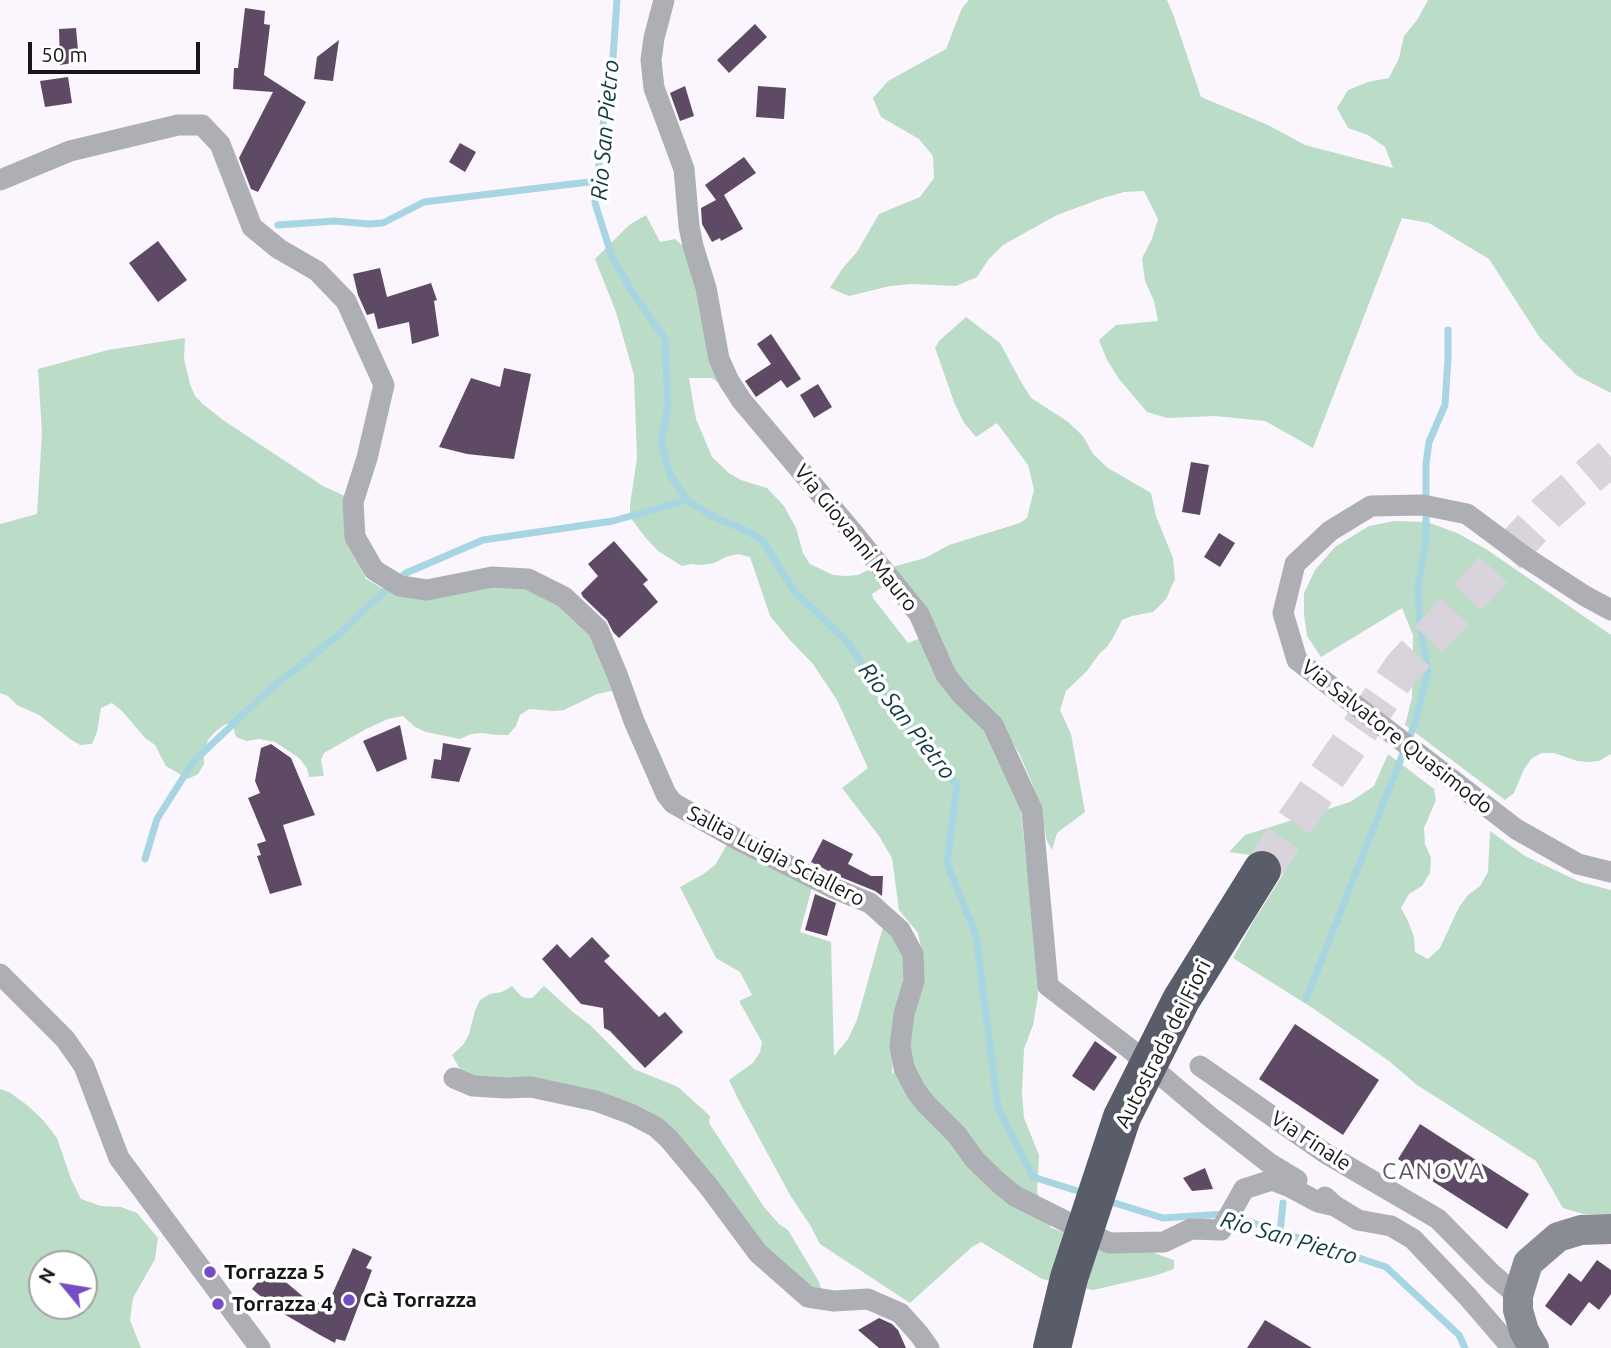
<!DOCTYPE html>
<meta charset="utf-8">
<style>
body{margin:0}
#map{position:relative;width:1611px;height:1348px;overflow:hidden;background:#fbf5fd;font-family:Ubuntu,sans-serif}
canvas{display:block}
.north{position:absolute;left:28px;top:1250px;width:70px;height:70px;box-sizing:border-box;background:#fff;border:2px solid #a3a2a3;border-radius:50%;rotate:300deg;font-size:19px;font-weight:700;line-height:28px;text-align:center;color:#19161a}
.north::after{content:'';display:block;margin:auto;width:24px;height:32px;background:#744cc4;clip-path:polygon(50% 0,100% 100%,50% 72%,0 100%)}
.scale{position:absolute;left:28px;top:42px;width:172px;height:32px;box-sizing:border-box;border:4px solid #19161a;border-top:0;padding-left:9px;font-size:21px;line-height:24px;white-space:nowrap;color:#19161a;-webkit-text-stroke:5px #fff;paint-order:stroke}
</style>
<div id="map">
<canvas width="1611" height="1348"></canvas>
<div class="north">N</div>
<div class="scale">50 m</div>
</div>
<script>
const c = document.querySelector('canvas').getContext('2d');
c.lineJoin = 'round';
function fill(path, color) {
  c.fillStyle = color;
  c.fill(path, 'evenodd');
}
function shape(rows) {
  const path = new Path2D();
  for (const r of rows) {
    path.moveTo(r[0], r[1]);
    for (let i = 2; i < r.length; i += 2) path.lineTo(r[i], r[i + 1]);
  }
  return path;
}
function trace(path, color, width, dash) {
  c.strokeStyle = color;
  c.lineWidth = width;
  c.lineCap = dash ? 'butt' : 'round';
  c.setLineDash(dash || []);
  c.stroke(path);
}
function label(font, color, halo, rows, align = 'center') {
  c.font = font + ' Ubuntu,sans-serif';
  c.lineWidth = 7;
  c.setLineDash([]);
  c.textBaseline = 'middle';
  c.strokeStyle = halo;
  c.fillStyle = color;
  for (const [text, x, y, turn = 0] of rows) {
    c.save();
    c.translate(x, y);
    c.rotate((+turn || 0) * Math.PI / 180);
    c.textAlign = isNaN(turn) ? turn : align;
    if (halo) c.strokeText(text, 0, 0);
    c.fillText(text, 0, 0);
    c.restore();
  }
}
fill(shape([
 [969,0,1167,0,1173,14,1201,97,1268,125,1305,145,1393,168,1385,147,1368,135,1348,128,1337,108,1348,90,1368,82,1389,78,1399,58,1404,36,1417,20,1428,0,1611,0,1611,393,1576,375,1540,338,1489,259,1429,223,1402,218,1313,448,1265,421,1215,416,1167,418,1147,412,1119,379,1107,360,1099,340,1116,325,1158,321,1154,301,1145,281,1142,258,1152,239,1158,219,1144,191,1124,192,1103,198,1057,215,1003,245,988,260,977,277,956,286,912,284,890,286,849,296,830,288,842,269,857,252,879,214,920,197,934,178,933,156,919,139,881,117,873,98,888,81,946,49,962,8],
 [646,215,660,242,675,239,683,246,692,267,722,386,712,378,689,378,696,419,712,457,730,474,741,480,767,488,784,506,796,528,803,553,810,564,833,575,846,576,858,575,872,568,886,585,872,594,873,598,908,643,920,638,996,742,1020,802,1038,974,1038,996,1033,1025,1024,1049,1022,1093,1024,1118,1039,1155,1037,1192,1051,1228,1124,1251,1154,1253,1174,1260,1174,1269,1154,1276,1093,1290,1042,1279,981,1242,972,1247,910,1303,820,1244,810,1225,790,1195,739,1101,729,1080,753,1063,760,1052,762,1042,739,1001,752,995,740,972,716,958,680,887,702,875,715,865,729,841,813,884,800,932,831,942,834,1056,848,1039,857,1020,884,923,902,948,906,969,894,1022,892,1074,909,1061,906,1040,923,957,918,933,899,910,892,858,879,836,842,788,868,768,837,700,813,664,789,639,770,616,750,557,738,554,726,557,714,563,701,565,691,564,682,566,658,551,645,537,630,517,630,505,637,458,634,375,616,312,595,259,629,225],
 [966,317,1000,343,1020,380,1031,398,1067,421,1083,436,1093,454,1108,468,1151,493,1156,516,1173,558,1175,579,1166,599,1153,612,1132,616,1122,620,1113,638,1107,647,1099,654,1087,671,1066,691,1060,710,1071,734,1085,812,1057,833,1052,850,1047,841,1041,814,1032,783,1019,753,1006,732,966,689,892,567,925,558,949,545,1020,523,1027,518,1034,490,1028,465,997,423,976,437,964,423,954,402,940,362,935,348,939,341],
 [185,338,184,359,190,384,195,396,204,405,223,420,323,486,347,497,351,545,366,579,387,591,403,595,488,582,538,588,587,625,606,659,612,691,597,694,564,710,553,711,529,709,520,715,516,726,508,735,496,735,483,733,471,734,460,739,426,732,415,727,403,716,388,719,366,729,324,753,321,760,324,776,309,777,307,768,299,758,275,742,259,739,247,741,236,737,232,724,226,724,216,731,208,740,204,751,204,764,198,774,188,779,166,766,155,745,145,738,122,711,112,703,101,708,97,732,92,744,80,745,70,739,39,715,17,705,8,696,0,693,0,524,37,514,42,433,38,369,108,350],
 [1394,521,1427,522,1457,533,1486,549,1611,635,1611,754,1599,761,1588,762,1577,761,1554,753,1542,753,1532,758,1524,769,1514,793,1505,800,1405,725,1412,698,1413,635,1402,608,1321,657,1307,636,1304,615,1304,593,1315,570,1335,547,1369,526],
 [1388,754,1434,789,1436,800,1424,828,1425,844,1431,858,1430,873,1422,886,1409,894,1401,908,1408,921,1414,937,1415,952,1428,959,1440,948,1459,907,1468,895,1480,886,1488,872,1490,831,1525,856,1580,882,1611,890,1611,1215,1583,1214,1563,1208,1536,1161,1417,1085,1389,1061,1314,1009,1233,958,1254,920,1284,873,1257,856,1229,852,1245,835,1350,802,1374,786],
 [512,986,521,996,526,998,532,998,544,986,573,1012,590,1025,634,1069,678,1087,710,1116,709,1123,764,1207,779,1224,788,1230,819,1282,822,1292,819,1293,760,1244,665,1127,483,1082,461,1071,452,1055,463,1045,469,1034,475,1011,480,1000,490,994,502,992],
 [0,1089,9,1092,27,1105,43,1120,57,1138,71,1179,81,1199,101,1206,121,1207,137,1213,158,1238,155,1259,133,1298,130,1320,141,1348,0,1348],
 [42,1264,84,1264,84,1306,42,1306]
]), '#bbddc7');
trace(shape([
 [617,0,613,57,607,88,595,203,612,257,633,293,665,339,668,407,661,442,670,475,687,500,715,518,743,529,762,540,795,592,848,642,875,684,915,737,957,785,947,863,976,935,998,1108,1033,1177,1084,1193],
 [278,225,335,221,368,224,383,223,424,202,597,181],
 [145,859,157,819,193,762,268,691,341,633,368,606,406,573,483,540,613,521,687,500],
 [1306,999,1415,723,1428,672,1420,622,1418,586,1426,540,1426,464,1429,442,1445,405,1448,358,1448,330],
 [1105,1200,1163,1218,1226,1214,1386,1267,1459,1335,1465,1348],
 [1280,1232,1283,1203]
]), '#a7d5e1', 7);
fill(shape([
 [245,8,265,11,264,24,270,25,264,75,306,102,258,192,251,189,239,158,273,92,233,89,234,68,238,68],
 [755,24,767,37,729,73,717,60],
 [76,28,79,62,60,65,59,29],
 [339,40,333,81,314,79,317,57],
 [68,77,72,103,45,107,40,81],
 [685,86,694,116,680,121,670,93],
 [758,86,786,88,784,119,756,117],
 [460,143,476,152,465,172,449,162],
 [744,157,756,173,724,195,743,229,721,241,720,238,712,242,702,224,701,208,716,200,705,185],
 [158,241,187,280,158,302,129,263],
 [380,268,387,297,431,283,437,300,434,301,439,336,412,344,409,322,378,329,374,313,367,315,358,295,353,274],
 [771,334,801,379,787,388,781,380,756,397,745,381,771,364,757,344],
 [504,368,531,374,514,459,467,454,439,447,471,378,500,387],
 [818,384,832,407,814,418,800,395],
 [1191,462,1209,465,1200,515,1182,512],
 [1219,533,1235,543,1220,567,1204,557],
 [614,541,648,580,643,584,658,602,619,638,613,632,607,620,583,597,581,593,598,576,588,564],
 [400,725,407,759,377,772,363,741],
 [443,743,471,748,459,782,431,778,434,759,441,760],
 [271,744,291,758,315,815,283,825,302,885,270,894,257,856,261,855,257,844,266,841,248,798,260,793,255,781,261,748],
 [823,839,853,854,848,864,871,876,883,876,882,896,875,891,838,876,811,862],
 [815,894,836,903,827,936,805,930],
 [592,937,610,956,604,961,659,1017,665,1012,683,1032,645,1068,610,1031,604,1028,603,1008,581,1004,542,959,557,944,570,958],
 [1295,1024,1379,1080,1343,1135,1259,1079],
 [1095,1041,1117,1057,1094,1091,1072,1076],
 [1420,1124,1529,1194,1507,1229,1398,1159],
 [1205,1168,1213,1189,1192,1191,1183,1178],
 [353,1248,372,1257,366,1268,372,1270,345,1341,336,1339,335,1343,320,1335,277,1310,252,1289,269,1268,312,1304,314,1300,326,1308],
 [1597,1260,1611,1270,1611,1294,1599,1310,1589,1302,1571,1326,1545,1306,1569,1273,1581,1282],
 [879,1318,892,1324,898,1330,906,1348,879,1348,858,1330],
 [1265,1320,1312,1348,1247,1348]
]), '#5e4a65');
trace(shape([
 [1262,870,1403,667,1547,512,1611,457]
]), '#d9d4db', 38, [38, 19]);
trace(shape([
 [664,0,654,38,651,60,654,88,684,169,689,226,693,246,706,288,719,359,729,381,742,401,855,535,919,614,946,675,962,695,993,725,1032,810,1048,986,1130,1049,1209,1116,1269,1163,1297,1180],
 [0,180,70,151,178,125,202,125,220,144,252,227,279,249,317,271,346,301,384,385,367,458,353,502,355,537,374,570,400,586,427,590,492,577,528,579,564,597,598,629,617,674,634,721,666,794,673,803,742,842,833,888,870,903,900,930,913,954,914,981,904,1014,900,1046,904,1068,916,1091,926,1104,957,1135,975,1160,999,1183,1015,1196,1109,1243,1164,1242,1191,1229,1221,1230,1244,1189,1272,1180,1290,1187,1318,1202,1335,1206],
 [1611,610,1585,596,1525,557,1467,514,1423,505,1371,506,1330,531,1295,564,1283,613,1297,660,1516,829,1578,864,1611,872],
 [0,974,65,1039,84,1066,119,1158,260,1348],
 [1200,1066,1325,1153,1438,1219,1492,1274,1518,1296],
 [454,1078,473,1086,506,1088,531,1087,596,1101,631,1114,656,1127,669,1139,709,1187,758,1253,808,1297,834,1301,868,1299,900,1313,919,1334,929,1348],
 [1325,1197,1335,1206,1358,1220,1391,1226,1413,1239,1468,1297,1512,1348]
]), '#adafb5', 21);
trace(shape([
 [1534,1348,1524,1331,1518,1310,1518,1296,1528,1263,1558,1237,1581,1230,1611,1229]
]), '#898b95', 30);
trace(shape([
 [1052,1348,1069,1278,1122,1117,1181,1000,1262,870]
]), '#595d6a', 38);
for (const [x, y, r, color] of [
 [210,1272,7,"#744cc4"],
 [349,1300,7,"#744cc4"],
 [218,1304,7,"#744cc4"]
]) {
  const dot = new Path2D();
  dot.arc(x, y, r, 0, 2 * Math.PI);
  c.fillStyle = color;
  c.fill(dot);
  trace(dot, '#fff', 2.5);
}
label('21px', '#19161a', '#fff', [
 ["Via Giovanni Mauro",856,538,51],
 ["Via Salvatore Quasimodo",1397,737,38],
 ["Salita Luigia Sciallero",776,856,27],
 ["Autostrada dei Fiori",1163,1044,-63],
 ["Via Finale",1311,1141,33]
]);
label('bold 21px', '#19161a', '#fff', [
 ["Torrazza 5",224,1272],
 ["Cà Torrazza",363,1300],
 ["Torrazza 4",232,1304]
], 'left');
label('italic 23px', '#103a43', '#fff', [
 ["Rio San Pietro",605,130,-85],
 ["Rio San Pietro",907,721,52],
 ["Rio San Pietro",1289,1238,16]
]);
c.letterSpacing = '2px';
label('23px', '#5d5460', '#fff', [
 ["CANOVA",1434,1171]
]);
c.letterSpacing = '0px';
</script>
